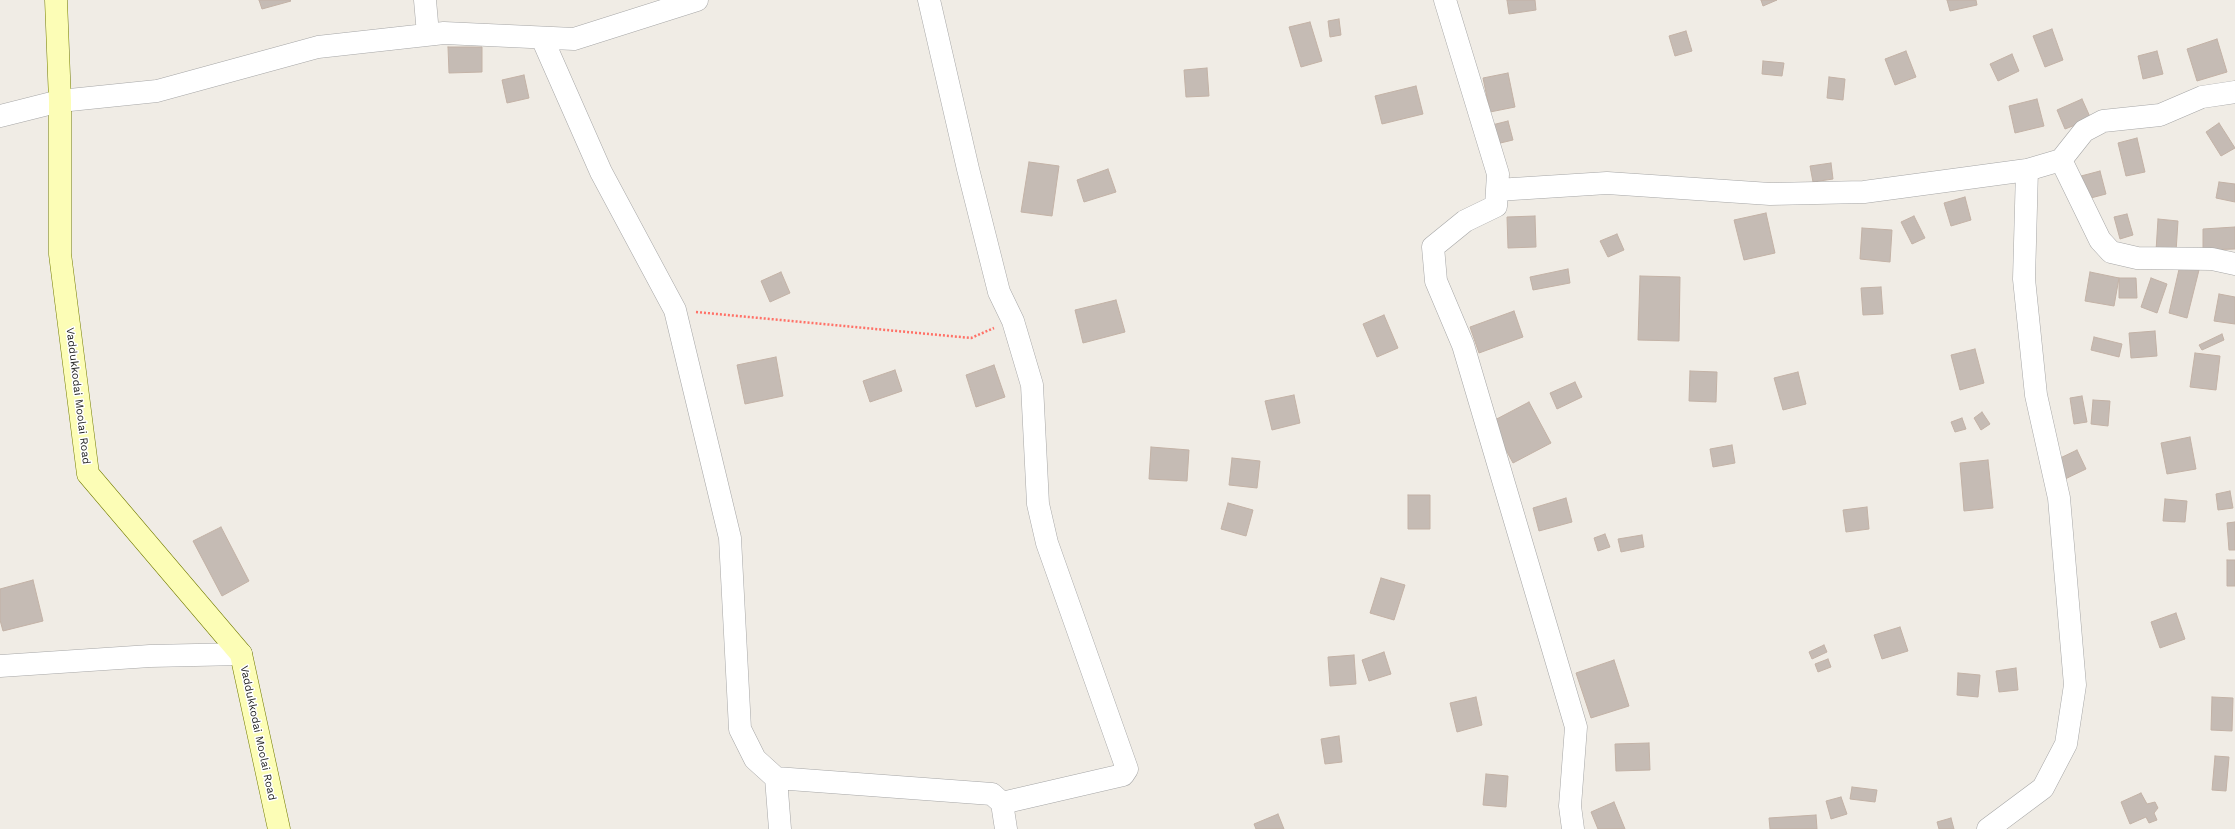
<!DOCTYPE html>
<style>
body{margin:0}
canvas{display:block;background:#f0ece5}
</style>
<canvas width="2235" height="829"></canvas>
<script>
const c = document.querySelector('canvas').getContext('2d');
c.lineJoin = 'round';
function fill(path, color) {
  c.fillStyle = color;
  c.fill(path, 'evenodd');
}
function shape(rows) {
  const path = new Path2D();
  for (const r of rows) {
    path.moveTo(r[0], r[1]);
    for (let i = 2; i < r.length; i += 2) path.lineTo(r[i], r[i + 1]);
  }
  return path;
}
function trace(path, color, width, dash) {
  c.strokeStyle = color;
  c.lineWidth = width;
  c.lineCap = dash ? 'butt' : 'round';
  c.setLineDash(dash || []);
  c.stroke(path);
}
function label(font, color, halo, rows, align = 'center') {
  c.font = font + ' "Work Sans",sans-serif';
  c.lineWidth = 3;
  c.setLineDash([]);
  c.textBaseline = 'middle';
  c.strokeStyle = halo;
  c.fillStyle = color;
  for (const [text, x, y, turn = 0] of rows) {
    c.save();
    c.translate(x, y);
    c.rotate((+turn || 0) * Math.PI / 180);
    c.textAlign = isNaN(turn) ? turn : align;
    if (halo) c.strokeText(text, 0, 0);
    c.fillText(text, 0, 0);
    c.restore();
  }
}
const building = shape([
 [259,0,290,0,291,1,262,9,259,0],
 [1507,0,1535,0,1536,10,1509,14,1507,0],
 [1761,0,1777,0,1763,6,1761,0],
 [1947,0,1976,0,1977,5,1950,11,1947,0],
 [1339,19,1341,35,1330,37,1328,21,1339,19],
 [1310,22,1322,61,1301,67,1289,27,1310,22],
 [2052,29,2063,60,2045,67,2033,36,2052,29],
 [1686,31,1692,51,1675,56,1669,36,1686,31],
 [2217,39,2227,72,2197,81,2187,49,2217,39],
 [448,47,482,47,482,72,449,73,448,47],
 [1906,51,1916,77,1895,85,1885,59,1906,51],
 [2157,51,2163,74,2143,79,2138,56,2157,51],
 [2012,54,2019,71,1998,81,1990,64,2012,54],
 [1763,61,1784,63,1782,76,1762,74,1763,61],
 [1207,68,1209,96,1186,97,1184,70,1207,68],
 [1508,73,1515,107,1490,112,1483,78,1508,73],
 [524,75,529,98,507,103,502,80,524,75],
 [1829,77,1845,79,1843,100,1827,98,1829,77],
 [1416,86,1423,114,1382,124,1375,96,1416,86],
 [2037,99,2044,126,2015,133,2009,106,2037,99],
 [2082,99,2091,119,2065,129,2057,110,2082,99],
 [1508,121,1513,140,1492,145,1488,126,1508,121],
 [2219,123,2235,148,2221,156,2206,132,2219,123],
 [2137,138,2145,172,2126,176,2118,143,2137,138],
 [1029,162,1059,166,1052,216,1021,212,1029,162],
 [1831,163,1833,179,1813,182,1810,166,1831,163],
 [1108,169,1116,192,1084,202,1077,180,1108,169],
 [2100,171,2106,194,2087,199,2081,176,2100,171],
 [2219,182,2235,184,2235,202,2216,198,2219,182],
 [1965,197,1971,220,1951,226,1944,203,1965,197],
 [1766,213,1775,253,1744,260,1734,220,1766,213],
 [2127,214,2133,235,2120,239,2114,217,2127,214],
 [1535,216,1536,247,1508,248,1507,217,1535,216],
 [1914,216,1925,238,1912,244,1901,222,1914,216],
 [2158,219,2178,221,2176,252,2156,251,2158,219],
 [2235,227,2235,249,2203,250,2203,229,2235,227],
 [1862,228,1892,230,1890,262,1860,259,1862,228],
 [1617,234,1624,250,1608,257,1600,241,1617,234],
 [2180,265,2199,270,2187,318,2169,313,2180,265],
 [1568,269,1570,283,1533,290,1530,277,1568,269],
 [781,272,790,293,770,302,761,281,781,272],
 [2090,272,2119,278,2114,306,2085,301,2090,272],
 [1640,276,1680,277,1679,341,1638,340,1640,276],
 [2119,278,2136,278,2137,298,2119,298,2119,278],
 [2151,278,2167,284,2157,313,2141,307,2151,278],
 [1881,287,1883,314,1863,315,1861,288,1881,287],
 [2219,294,2235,297,2235,324,2214,321,2219,294],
 [1116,300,1125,332,1083,343,1075,310,1116,300],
 [1514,311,1523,337,1479,353,1470,327,1514,311],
 [1384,315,1398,348,1377,357,1363,324,1384,315],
 [2155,331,2157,356,2131,358,2129,333,2155,331],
 [2222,334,2224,340,2202,350,2199,345,2222,334],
 [2094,337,2122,344,2119,357,2091,350,2094,337],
 [1975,349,1984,383,1960,390,1951,355,1975,349],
 [2195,353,2220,356,2216,390,2190,387,2195,353],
 [776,357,783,396,745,404,737,365,776,357],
 [994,365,1005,397,976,407,966,375,994,365],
 [895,370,902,391,870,402,863,381,895,370],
 [1690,371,1717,372,1716,402,1689,401,1690,371],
 [1798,372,1806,404,1783,410,1774,378,1798,372],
 [1575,382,1582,397,1557,409,1550,393,1575,382],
 [1294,395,1300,423,1272,430,1265,401,1294,395],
 [2082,396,2087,422,2074,424,2070,398,2082,396],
 [2093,400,2110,401,2108,426,2091,424,2093,400],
 [1529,402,1551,443,1513,463,1491,422,1529,402],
 [1982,412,1990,424,1981,430,1974,418,1982,412],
 [1962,418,1966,429,1955,432,1951,422,1962,418],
 [2190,437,2196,469,2167,474,2161,443,2190,437],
 [1732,445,1735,463,1713,467,1710,449,1732,445],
 [1151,447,1189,450,1187,481,1149,479,1151,447],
 [2077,450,2086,469,2065,479,2056,460,2077,450],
 [1232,458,1260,461,1257,488,1229,485,1232,458],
 [1988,460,1993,508,1964,511,1960,463,1988,460],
 [2230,491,2233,508,2218,510,2216,494,2230,491],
 [1408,495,1430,495,1430,529,1408,529,1408,495],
 [1566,498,1572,522,1539,531,1533,508,1566,498],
 [2165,499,2187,501,2185,522,2163,521,2165,499],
 [1228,503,1253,510,1246,536,1221,529,1228,503],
 [1867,507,1869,529,1846,532,1843,510,1867,507],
 [2235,522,2235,550,2229,550,2227,523,2235,522],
 [221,527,249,581,222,596,193,541,221,527],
 [1605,534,1610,547,1598,551,1594,538,1605,534],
 [1642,535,1644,547,1621,552,1618,539,1642,535],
 [2227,560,2235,560,2235,586,2227,586,2227,560],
 [1381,578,1405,585,1394,620,1370,613,1381,578],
 [33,580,43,621,3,631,0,620,0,589,33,580],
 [2176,613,2185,639,2160,648,2151,622,2176,613],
 [1900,627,1908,651,1882,659,1874,635,1900,627],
 [1824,645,1827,652,1812,659,1809,652,1824,645],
 [1384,652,1391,674,1369,681,1362,660,1384,652],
 [1354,655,1356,684,1330,686,1328,657,1354,655],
 [1828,659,1831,667,1818,672,1815,664,1828,659],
 [1614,660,1629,706,1591,718,1576,673,1614,660],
 [2016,668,2018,690,1999,692,1996,671,2016,668],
 [1958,673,1980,675,1978,697,1957,695,1958,673],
 [1476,697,1482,725,1457,732,1450,703,1476,697],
 [2212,697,2233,698,2232,731,2211,730,2212,697],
 [1339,736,1342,762,1325,764,1321,739,1339,736],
 [1649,743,1650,770,1616,771,1615,744,1649,743],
 [2215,756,2229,757,2226,791,2212,790,2215,756],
 [1486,774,1508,776,1506,807,1483,805,1486,774],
 [1852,787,1877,790,1875,802,1850,799,1852,787],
 [2141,793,2147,804,2155,802,2158,808,2154,813,2157,820,2149,823,2146,817,2130,824,2121,802,2141,793],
 [1841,797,1847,814,1831,819,1826,801,1841,797],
 [1614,802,1625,829,1598,829,1591,812,1614,802],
 [1278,814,1284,829,1256,829,1254,824,1278,814],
 [1816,815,1817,829,1770,829,1769,818,1816,815],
 [1951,818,1954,829,1939,829,1937,822,1951,818]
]);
fill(building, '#c5bbb4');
trace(building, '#c3b2a6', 1);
const street = shape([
 [425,0,428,34],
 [1445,0,1498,174,1496,206,1465,221,1433,247,1436,281,1463,345,1576,727,1570,806,1573,829],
 [542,38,601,172,675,310,730,538,740,729,755,759,776,778,992,794,1002,803,1123,775,1127,769,1047,543,1038,504,1032,385,1013,321,999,292,968,169,929,0],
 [0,116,60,101,157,91,318,47,444,33,574,39,697,0],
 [2061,160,2100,240,2111,252,2137,258,2212,259,2235,264],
 [1497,190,1607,183,1770,194,1864,192,2027,170,2061,160,2084,131,2103,121,2160,115,2202,97,2235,92],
 [0,666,150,656,241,654],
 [776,778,780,829],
 [1002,803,1006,829],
 [1988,829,2043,788,2066,744,2075,685,2059,498,2036,395,2024,279,2027,170]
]);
const secondary = shape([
 [56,0,60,101,60,254,88,474,241,654,279,829]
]);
trace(street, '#a6a6a6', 23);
trace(secondary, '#737c00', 23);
trace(shape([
 [696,312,971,338,994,328]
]), '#ff7167', 2.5, [2, 2]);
trace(street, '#fff', 22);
trace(secondary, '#fcfdb6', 22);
label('11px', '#1f1f1f', '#fff', [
 ["Vaddukkodai Moolai Road",78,396,83],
 ["Vaddukkodai Moolai Road",258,733,78]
]);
</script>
